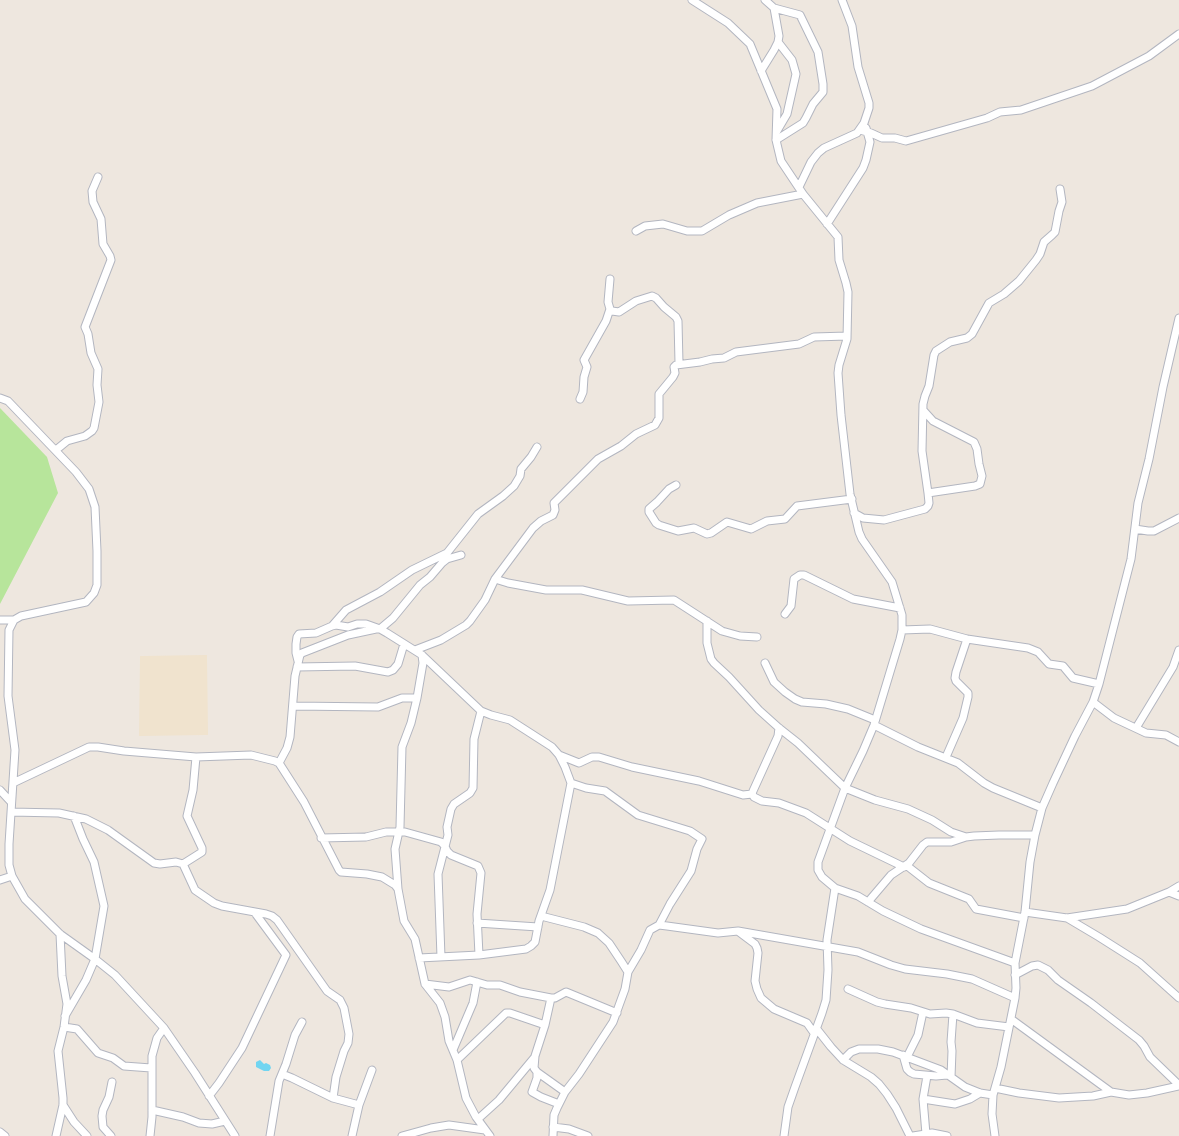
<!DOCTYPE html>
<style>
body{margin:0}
canvas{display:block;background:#eee7df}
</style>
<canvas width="1179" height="1136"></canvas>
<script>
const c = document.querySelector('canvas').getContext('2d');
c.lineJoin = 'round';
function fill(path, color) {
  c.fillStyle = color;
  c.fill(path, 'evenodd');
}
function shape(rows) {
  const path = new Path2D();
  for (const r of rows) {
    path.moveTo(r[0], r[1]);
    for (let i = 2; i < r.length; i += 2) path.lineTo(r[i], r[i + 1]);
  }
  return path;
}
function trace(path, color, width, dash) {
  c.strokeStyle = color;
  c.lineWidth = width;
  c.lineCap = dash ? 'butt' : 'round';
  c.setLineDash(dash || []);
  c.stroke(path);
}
fill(shape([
 [207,655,208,735,139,736,140,656]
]), '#f0e3ce');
fill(shape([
 [0,408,47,457,58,493,0,604]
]), '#b7e59b');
fill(shape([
 [260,1060,264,1064,266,1063,270,1065,271,1068,269,1071,264,1071,256,1067,256,1062]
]), '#71d5f1');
const minor = shape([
 [692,0,728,23,750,44,777,109,776,140,781,161,803,194,838,237,839,260,846,283,848,292,847,339,839,365,838,373,841,415,850,494,859,532,862,539,892,582,902,615,902,630,900,639,874,725,863,751,845,788,818,862,818,870,822,877,835,888,827,940,828,970,826,1000,822,1013,795,1087,788,1107,784,1136],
 [774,8,800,15,818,52,823,84,823,92,813,104,806,118,803,123,776,140],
 [761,71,774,50,778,42,779,36,774,8,765,0],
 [860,130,871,133,882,138,895,138,906,141,987,118,1000,112,1021,110,1092,86,1149,56,1179,34],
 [777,131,787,114,796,74,792,60,778,42],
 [799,187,811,162,818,153,824,148,857,133,864,123,869,108,869,103,858,67,852,26,842,0],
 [827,224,863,168,866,160,870,142,866,128],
 [636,231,645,226,663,224,687,231,702,231,729,215,757,203,803,194],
 [610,279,608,302,610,309,612,311,619,312,636,301,652,296,656,298,664,307,676,317,678,321,679,363],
 [0,398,8,401,76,472,89,489,95,507,97,551,97,585,94,593,86,602,21,616,14,620,9,630,8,696,15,750,9,844,9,865,12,876,25,899,60,934,95,959,115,975,164,1028,195,1073,235,1136],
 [580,399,583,392,584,377,587,367,584,360,606,321,610,309],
 [923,410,933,421,974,442,977,449,979,464,982,476,980,484,975,486,928,493],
 [56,450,67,441,85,436,92,431,94,428,99,402,97,385,98,369,91,353,88,334,85,327,111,260,110,256,103,244,101,219,93,202,92,191,98,177],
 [676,485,669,489,657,502,649,509,649,512,656,523,659,525,678,531,694,528,707,534,711,533,727,522,751,529,767,521,785,519,797,506,852,499],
 [854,513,863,518,884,520,925,509,928,506,929,503,928,493,922,451,923,404,925,396,929,386,934,355,936,351,950,342,967,338,972,334,989,303,1004,294,1019,281,1036,260,1040,254,1044,242,1052,235,1055,232,1059,211,1062,202,1060,189],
 [1135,529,1148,531,1154,531,1179,518],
 [495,579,508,583,546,590,582,590,628,601,674,600,722,631,740,636,757,637],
 [785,614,791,606,794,579,800,575,804,575,853,599,900,608],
 [0,620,14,620],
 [707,621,707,643,711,659,714,663,729,677,759,710,779,728,798,743,845,788,875,800,908,809,932,820,951,832,966,837],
 [332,626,346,610,380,592,412,570,447,553,478,514,503,496,514,486,520,476,521,469,531,457,537,447],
 [902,630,930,629,967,639,1028,648,1038,652,1049,664,1063,666,1073,678,1099,684],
 [415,650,441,640,466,625,470,621,485,600,495,579,533,528,541,521,553,515,555,510,554,503,598,459,621,446,636,434,655,425,659,418,659,394,673,377,675,373,674,367,676,365,700,362,712,359,724,358,736,352,799,344,814,337,847,336],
 [298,661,296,653,296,644,297,637,299,634,316,633,332,626,336,625,348,627,357,624,366,624,380,629,393,618,420,585,430,577,442,563,447,559,461,555],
 [765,663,774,682,785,692,795,699,802,702,826,704,848,709,875,720],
 [297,667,355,666,388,672,393,670,398,664,404,644],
 [1093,702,1114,718,1146,733,1166,735,1179,742],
 [293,706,378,707,402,698,417,698],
 [874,725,918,747,958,763,984,783,993,788,1042,808],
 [779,728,778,736,753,791,752,794,754,797,762,801,779,803,806,813,850,841,904,867],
 [1136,728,1173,667,1179,650],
 [559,755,579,763,592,757,599,757,632,767,699,781,743,795,752,794],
 [946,757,963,718,968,697,968,693,956,681,955,678,956,672,967,639],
 [279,763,287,748,290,737,295,676,300,655,302,653,348,635,376,629,380,629,387,633,422,655,481,711,491,715,510,720,552,747,559,755,565,767,571,783,550,890,539,921,535,942,531,946,526,949,479,955],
 [13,783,89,747,98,747,124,751,196,757,251,755,275,761,279,763,304,802,339,870,341,872,367,874,382,877,395,885,398,889,404,921,415,939,425,984,440,1003,445,1017,449,1041,457,1060,466,1098,476,1117,490,1136],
 [571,783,586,788,605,791,638,815,690,831,702,839,697,849,691,871,670,904,659,925],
 [0,790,11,802],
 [11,812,59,813,86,819,108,830,154,863,160,864,176,862,183,864,202,852,202,848,187,816,193,790,196,757],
 [321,838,366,837,386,832,405,832,441,842,445,846,447,851,451,855,478,866,481,873,477,914,479,955,419,958],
 [183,864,195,890,214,903,222,906,266,914,272,916,277,920,327,991,340,1000,344,1008,349,1034,348,1043,344,1051,336,1077,333,1098],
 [906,865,929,883,969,899,976,909,1024,918],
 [0,880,12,876],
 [835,888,858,896,883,911,921,929,1015,963],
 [398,889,395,849,400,827,402,747,411,723,417,698,423,663,422,655],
 [1169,892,1179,896],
 [868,902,891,875,909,863,923,845,927,842,951,842,966,837,974,836,999,835,1035,835],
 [1025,912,1067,918,1127,909,1169,892,1179,886],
 [541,916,584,927,598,933,609,943,621,961,628,972,641,950,650,930,659,925,667,926,718,933,738,931,858,952,891,965,905,969,947,974,972,979,1015,998],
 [1067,918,1099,937,1140,963,1179,998],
 [477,923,538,927],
 [739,932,755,944,757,948,758,953,755,981,757,989,761,998,774,1009,807,1023,814,1033],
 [441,957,438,874,448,835,447,827,451,809,454,804,470,793,473,788,474,739,481,711],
 [1015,975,1032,966,1038,965,1048,970,1058,980,1091,1003,1139,1040,1144,1046,1150,1057,1179,1085],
 [425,984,449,987,470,980,487,985,500,985,520,992,551,998,555,998,566,992,617,1013],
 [848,989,877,1002,885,1004,911,1008,930,1014,946,1013,953,1014,977,1023,1009,1027],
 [551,998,545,1025,535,1056,534,1068,537,1072,565,1092],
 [65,1016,86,980,95,959,104,906,94,862,83,839,74,816],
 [1011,1019,1111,1092,1129,1095,1147,1093,1179,1086],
 [64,1027,77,1029,98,1053,113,1058,124,1066,151,1068],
 [816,1028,831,1047,843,1060,871,1077,879,1084,887,1094,896,1108,910,1136],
 [453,1050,473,1003,477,982],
 [903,1055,907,1069,910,1072,914,1074,936,1076,947,1075],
 [907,1057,918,1035,923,1012],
 [457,1060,506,1013,510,1013,545,1025],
 [843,1060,851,1052,859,1049,878,1049,893,1052,941,1070,965,1087,980,1093,993,1095],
 [537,1072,537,1078,532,1092,541,1097,559,1104],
 [282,1074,292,1078,333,1098,359,1105],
 [951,1077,952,1051,951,1042,953,1014],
 [995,1088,1019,1093,1059,1098,1093,1096,1111,1092],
 [209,1096,219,1083,242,1048,286,955,255,913],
 [923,1099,955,1104,970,1099,980,1093],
 [63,1105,74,1122,87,1136],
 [152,1110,183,1117,199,1123,212,1124,225,1121],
 [478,1119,499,1100,534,1058],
 [553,1127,569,1129,588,1136],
 [0,1132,5,1136],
 [926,1134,923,1099,927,1076],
 [56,1136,63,1105,63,1098,58,1051,64,1027,67,1004,62,976,60,934],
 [111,1136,103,1127,102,1116,103,1110,109,1097,112,1082],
 [150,1136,152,1117,152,1056,157,1038,164,1028],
 [270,1136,279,1081,286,1064,295,1035,302,1022],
 [352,1136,359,1105,372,1070],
 [402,1136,431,1128,449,1125,485,1130],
 [553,1136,554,1115,557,1108,565,1092,579,1074,613,1022,625,989,628,972],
 [913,1136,932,1133,947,1136],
 [995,1136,992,1114,993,1095,1001,1067,1015,998,1016,988,1015,963,1025,912,1030,862,1035,835,1042,808,1053,783,1075,736,1093,702,1099,684,1131,559,1138,503,1149,459,1163,387,1179,318]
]);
trace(minor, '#b3b6c0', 9);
trace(minor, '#fff', 7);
</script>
